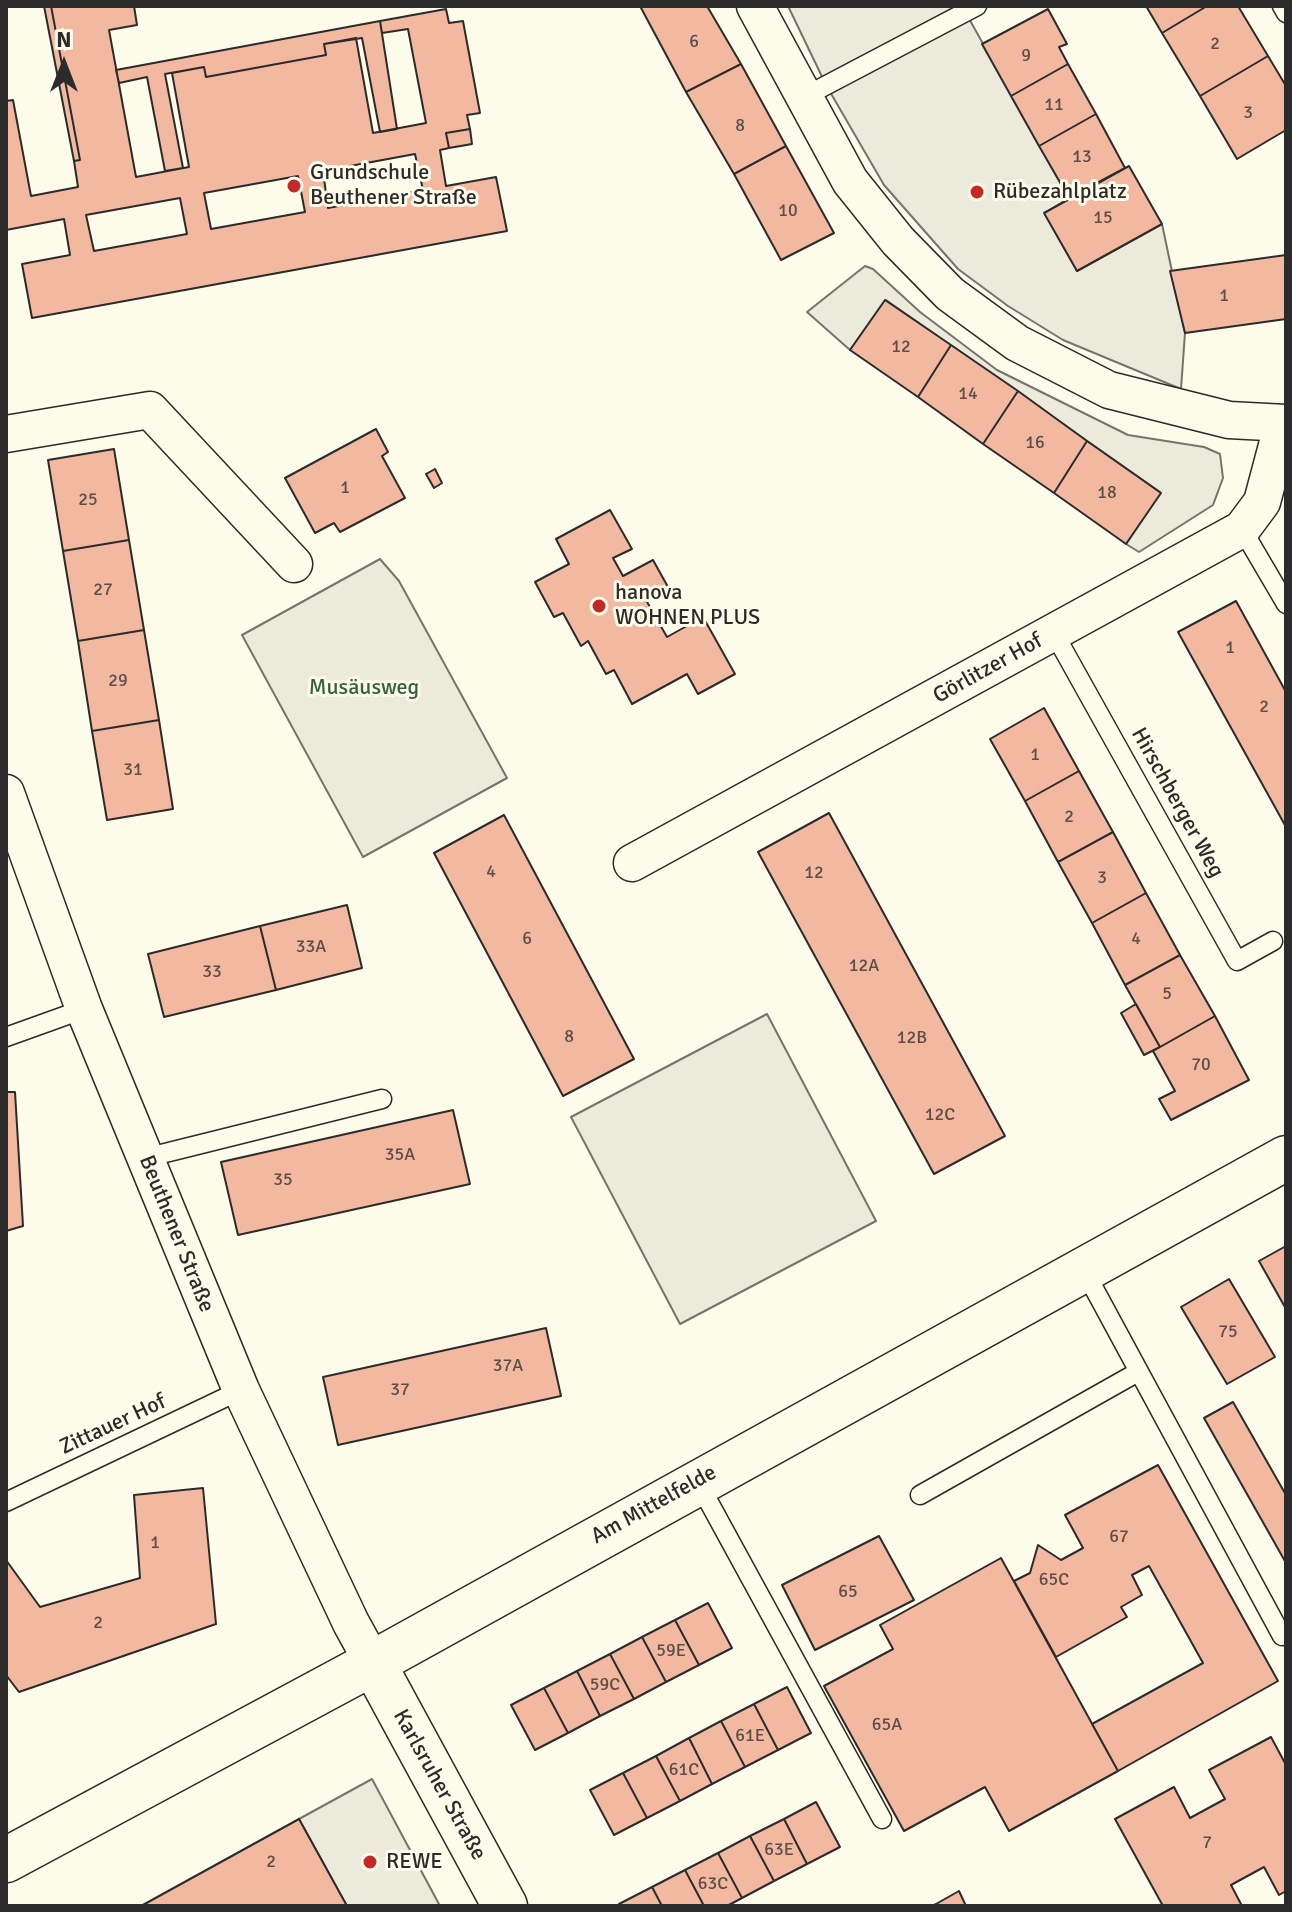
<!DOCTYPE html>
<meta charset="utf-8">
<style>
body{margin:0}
#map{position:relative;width:1292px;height:1912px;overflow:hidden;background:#fdfbea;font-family:Signika,sans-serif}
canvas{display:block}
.frame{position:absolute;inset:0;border:8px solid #2b2b2b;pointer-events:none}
.north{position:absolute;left:24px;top:24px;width:80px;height:80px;-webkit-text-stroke:6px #fdfbea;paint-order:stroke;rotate:0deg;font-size:22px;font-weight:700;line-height:32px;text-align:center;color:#2b2b2b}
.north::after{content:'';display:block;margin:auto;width:28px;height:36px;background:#2b2b2b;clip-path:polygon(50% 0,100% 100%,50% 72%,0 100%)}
</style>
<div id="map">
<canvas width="1292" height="1912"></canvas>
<div class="frame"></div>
<div class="north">N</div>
</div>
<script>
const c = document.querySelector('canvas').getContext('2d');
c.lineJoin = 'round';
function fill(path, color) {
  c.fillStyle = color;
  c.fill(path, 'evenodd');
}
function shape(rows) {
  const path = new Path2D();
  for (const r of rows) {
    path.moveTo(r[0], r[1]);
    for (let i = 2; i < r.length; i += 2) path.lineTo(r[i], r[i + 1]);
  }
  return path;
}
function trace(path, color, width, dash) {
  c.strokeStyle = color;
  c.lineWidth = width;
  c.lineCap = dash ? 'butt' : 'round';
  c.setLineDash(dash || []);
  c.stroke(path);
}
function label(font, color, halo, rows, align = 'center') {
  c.font = font + ' Signika,sans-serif';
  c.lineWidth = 6;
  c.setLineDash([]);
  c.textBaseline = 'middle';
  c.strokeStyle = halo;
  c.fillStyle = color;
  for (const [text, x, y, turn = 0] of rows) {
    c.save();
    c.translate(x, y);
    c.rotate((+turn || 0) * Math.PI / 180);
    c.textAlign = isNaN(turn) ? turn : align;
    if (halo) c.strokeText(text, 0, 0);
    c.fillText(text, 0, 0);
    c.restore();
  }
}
const green = shape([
 [865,266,873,269,920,312,997,370,1128,435,1204,447,1220,454,1223,478,1213,505,1139,552,1126,544,1160,492,886,300,850,350,807,312,865,266],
 [380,559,399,581,507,778,363,857,242,635,380,559]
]);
fill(green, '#ecebdb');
trace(green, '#74746e', 2);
const parking = shape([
 [788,6,962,6,1069,198,1045,213,1077,271,1162,224,1185,333,1181,389,1063,340,1008,306,958,269,884,185,826,85,788,6],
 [767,1014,876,1221,680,1324,571,1117,767,1014],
 [372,1779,440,1906,347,1906,299,1819,372,1779]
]);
fill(parking, '#eceadb');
trace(parking, '#74746e', 2);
const building = shape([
 [44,6,51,6,80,160,74,161,44,6],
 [51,6,134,6,137,25,109,30,136,177,189,167,172,73,204,67,206,77,326,55,324,44,356,38,373,133,426,123,408,29,382,33,380,21,446,9,449,23,463,21,480,113,467,115,470,129,446,133,449,148,440,150,446,186,496,177,507,231,32,318,22,264,70,255,64,219,6,230,6,101,13,100,31,196,78,187,74,161,80,160,51,6],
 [415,154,423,190,328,208,323,171,415,154],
 [298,176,305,212,211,229,204,193,298,176],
 [180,198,187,234,94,251,86,215,180,198],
 [640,6,707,6,741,64,686,92,640,6],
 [1146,6,1207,6,1162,33,1146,6],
 [1207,6,1238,6,1268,56,1200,96,1162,33,1207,6],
 [1048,9,1067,44,1059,47,1068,64,1011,96,982,44,1048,9],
 [380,21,397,129,380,132,362,38,324,44,326,55,206,77,204,67,165,74,183,168,165,171,147,77,119,83,116,70,380,21],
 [1268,56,1286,86,1286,130,1237,159,1200,96,1268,56],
 [741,64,786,146,734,174,686,92,741,64],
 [1068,64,1096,114,1039,146,1011,96,1068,64],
 [1096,114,1125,168,1069,198,1039,146,1096,114],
 [470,129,472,144,449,148,446,133,470,129],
 [786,146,834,233,781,260,734,174,786,146],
 [1129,166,1162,224,1077,271,1044,213,1129,166],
 [1286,255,1286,319,1185,333,1170,271,1286,255],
 [885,300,951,345,918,397,850,350,885,300],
 [951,345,1018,391,983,444,918,397,951,345],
 [1018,391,1087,441,1054,493,983,444,1018,391],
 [376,429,388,452,382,456,405,498,340,532,334,523,315,533,285,478,376,429],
 [1087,441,1161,493,1126,544,1054,493,1087,441],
 [114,449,129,540,63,551,48,460,114,449],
 [435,469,442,483,434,488,426,474,435,469],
 [610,510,632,549,613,558,623,576,653,560,668,587,646,600,667,637,703,617,735,674,698,694,687,674,632,704,614,670,606,674,588,641,581,646,563,613,554,617,535,582,569,564,556,539,610,510],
 [129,540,144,630,78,641,63,551,129,540],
 [1236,601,1286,692,1286,827,1178,632,1236,601],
 [144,630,159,720,92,731,78,641,144,630],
 [1044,708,1079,771,1025,801,990,739,1044,708],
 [159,720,173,809,107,820,92,731,159,720],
 [1079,771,1113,832,1058,862,1025,801,1079,771],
 [829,813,1005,1136,934,1174,758,852,829,813],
 [504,815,634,1059,563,1096,434,853,504,815],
 [1113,832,1146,893,1092,923,1058,862,1113,832],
 [1146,893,1180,955,1125,985,1092,923,1146,893],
 [347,905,362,968,276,990,260,926,347,905],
 [260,926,276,990,164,1017,148,954,260,926],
 [1180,955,1215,1016,1160,1047,1125,985,1180,955],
 [1136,1004,1160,1047,1144,1055,1121,1013,1136,1004],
 [1215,1016,1249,1080,1171,1120,1159,1099,1175,1091,1153,1051,1215,1016],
 [6,1092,15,1092,23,1226,6,1231,6,1092],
 [453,1110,470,1184,238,1235,221,1162,453,1110],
 [1286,1246,1286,1309,1259,1261,1286,1246],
 [1229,1279,1275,1357,1227,1384,1181,1307,1229,1279],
 [546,1328,561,1396,338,1445,323,1377,546,1328],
 [1233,1402,1286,1495,1286,1563,1204,1418,1233,1402],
 [1158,1465,1278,1681,1118,1771,1092,1724,1203,1663,1149,1566,1132,1575,1142,1595,1121,1607,1127,1617,1056,1657,1014,1581,1030,1573,1038,1545,1061,1560,1083,1548,1065,1515,1158,1465],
 [203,1488,216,1624,19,1692,6,1675,6,1560,40,1607,140,1578,134,1495,203,1488],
 [879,1536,914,1600,815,1650,782,1585,879,1536],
 [1001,1558,1118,1771,1009,1831,985,1787,904,1831,824,1686,893,1649,880,1625,1001,1558],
 [708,1603,732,1648,699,1665,675,1620,708,1603],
 [675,1620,699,1665,666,1682,642,1637,675,1620],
 [642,1637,666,1682,634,1699,610,1654,642,1637],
 [610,1654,634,1699,600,1716,577,1671,610,1654],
 [577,1671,600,1716,568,1733,544,1688,577,1671],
 [787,1687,811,1733,778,1750,754,1704,787,1687],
 [544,1688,568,1733,535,1750,511,1705,544,1688],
 [754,1704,778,1750,745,1767,721,1721,754,1704],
 [721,1721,745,1767,712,1784,689,1738,721,1721],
 [1271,1737,1286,1765,1286,1891,1279,1895,1264,1867,1231,1885,1242,1906,1163,1906,1115,1819,1174,1787,1190,1818,1225,1799,1209,1770,1271,1737],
 [689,1738,712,1784,680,1801,656,1756,689,1738],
 [656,1756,680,1801,647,1818,623,1773,656,1756],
 [623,1773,647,1818,614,1835,590,1790,623,1773],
 [816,1802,840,1847,807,1864,784,1819,816,1802],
 [299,1819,347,1906,141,1906,299,1819],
 [784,1819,807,1864,774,1881,750,1836,784,1819],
 [750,1836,774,1881,742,1898,718,1853,750,1836],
 [718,1853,742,1898,727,1906,704,1906,685,1870,718,1853],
 [685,1870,704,1906,662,1906,652,1887,685,1870],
 [652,1887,662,1906,620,1906,619,1904,652,1887],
 [959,1891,966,1906,932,1906,936,1904,959,1891]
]);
fill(building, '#f2b8a0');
trace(building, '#2b2b2b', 2);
const lane = shape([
 [1282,6,1286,13],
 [802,98,977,6],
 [1242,529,1286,604],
 [1054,633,1237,961,1273,941],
 [6,1037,84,1009],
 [145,1158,382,1099],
 [1084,1270,1282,1636],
 [699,1484,882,1819],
 [920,1495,1138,1372],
 [6,1502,241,1390]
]);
const street = shape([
 [755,6,850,181,898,241,950,294,1017,343,1109,390,1229,420,1286,423],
 [6,434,150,410,294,564],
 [6,793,84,1009,241,1390,351,1623,373,1663],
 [632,863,1242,529,1262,502,1283,423]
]);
const secondary = shape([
 [373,1663,505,1906],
 [6,1860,373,1663,1286,1158]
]);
trace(lane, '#2b2b2b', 21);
trace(street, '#2b2b2b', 39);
trace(secondary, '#2b2b2b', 47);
trace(lane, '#fdfbea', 18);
trace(street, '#fdfbea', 36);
trace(secondary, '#fdfbea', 44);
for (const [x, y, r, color] of [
 [294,186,8,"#c62828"],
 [977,192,8,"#c62828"],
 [599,606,8,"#c62828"],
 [370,1862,8,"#c62828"]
]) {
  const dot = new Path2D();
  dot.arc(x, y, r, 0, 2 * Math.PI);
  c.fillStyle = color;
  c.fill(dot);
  trace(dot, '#fdfbea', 3);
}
label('18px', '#5d4e48', null, [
 ["6",694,42],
 ["2",1215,44],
 ["9",1026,56],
 ["11",1054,105],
 ["3",1248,113],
 ["8",740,126],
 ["13",1082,157],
 ["10",788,211],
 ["15",1103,218],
 ["1",1224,296],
 ["12",901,347],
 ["14",968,394],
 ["16",1035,443],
 ["1",345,488],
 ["18",1107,493],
 ["25",88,500],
 ["27",103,590],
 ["1",1230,648],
 ["29",118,681],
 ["2",1264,707],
 ["1",1035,755],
 ["31",133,770],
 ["2",1069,817],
 ["4",491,872],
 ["12",814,873],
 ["3",1102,878],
 ["6",527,939],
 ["4",1136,939],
 ["33A",311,947],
 ["12A",864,966],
 ["33",212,972],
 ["5",1167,994],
 ["8",569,1037],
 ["12B",912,1038],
 ["70",1201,1065],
 ["12C",940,1115],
 ["35A",400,1155],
 ["35",283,1180],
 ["75",1228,1332],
 ["37A",508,1366],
 ["37",400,1390],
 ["67",1119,1537],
 ["1",155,1543],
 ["65C",1054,1580],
 ["65",848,1592],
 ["2",98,1623],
 ["59E",671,1651],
 ["59C",605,1685],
 ["65A",887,1725],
 ["61E",750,1736],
 ["61C",684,1770],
 ["7",1207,1843],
 ["63E",779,1850],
 ["2",271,1862],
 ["63C",713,1884]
]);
label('22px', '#2b2b2b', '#fdfbea', [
 ["Grundschule",310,173],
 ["Beuthener Straße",310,198],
 ["Rübezahlplatz",993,192],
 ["hanova",615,593],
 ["WOHNEN PLUS",615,618],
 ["REWE",386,1862]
], 'left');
label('22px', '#2b2b2b', '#fdfbea', [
 ["Görlitzer Hof",988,669,-29],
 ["Hirschberger Weg",1177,803,61],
 ["Beuthener Straße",176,1234,68],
 ["Zittauer Hof",113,1425,-25],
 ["Am Mittelfelde",654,1505,-29],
 ["Karlsruher Straße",439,1785,61]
]);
label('22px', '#34623c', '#fdfbea', [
 ["Musäusweg",364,688]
]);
</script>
